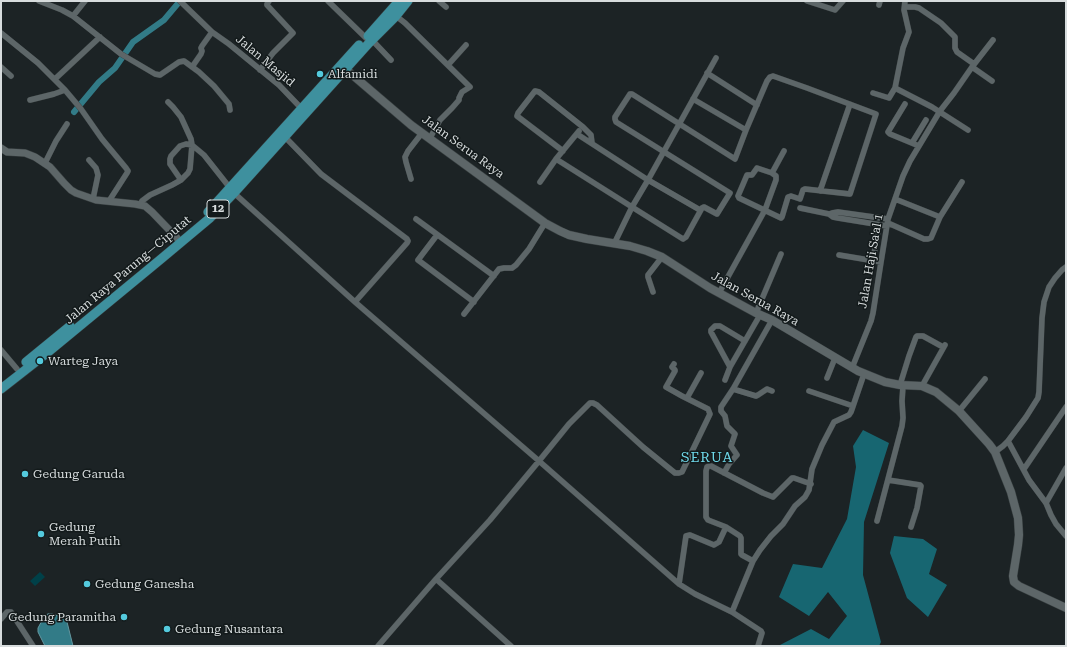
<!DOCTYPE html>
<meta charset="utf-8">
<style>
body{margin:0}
#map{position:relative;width:1067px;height:647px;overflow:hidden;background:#1c2325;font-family:"Roboto Serif",serif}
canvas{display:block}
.frame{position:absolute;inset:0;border:2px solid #d7dcdd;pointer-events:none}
</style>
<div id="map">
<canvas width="1067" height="647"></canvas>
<div class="frame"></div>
</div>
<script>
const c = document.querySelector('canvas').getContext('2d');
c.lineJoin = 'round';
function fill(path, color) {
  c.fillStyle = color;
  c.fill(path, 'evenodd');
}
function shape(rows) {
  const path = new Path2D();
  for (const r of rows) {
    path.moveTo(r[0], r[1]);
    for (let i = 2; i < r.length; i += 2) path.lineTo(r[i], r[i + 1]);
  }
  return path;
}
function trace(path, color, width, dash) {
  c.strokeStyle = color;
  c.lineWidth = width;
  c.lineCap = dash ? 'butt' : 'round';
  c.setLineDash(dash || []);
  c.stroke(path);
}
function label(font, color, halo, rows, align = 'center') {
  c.font = font + ' "Roboto Serif",serif';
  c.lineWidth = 3;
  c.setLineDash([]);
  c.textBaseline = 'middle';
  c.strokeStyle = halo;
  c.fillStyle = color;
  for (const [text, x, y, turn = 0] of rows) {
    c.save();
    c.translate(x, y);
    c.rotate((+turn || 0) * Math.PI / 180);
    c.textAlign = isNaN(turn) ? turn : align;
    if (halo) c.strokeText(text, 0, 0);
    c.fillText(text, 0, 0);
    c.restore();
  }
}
fill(shape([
 [40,572,45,577,35,586,30,581]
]), '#004048');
fill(shape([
 [863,430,889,443,864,522,863,575,881,642,879,646,780,646,780,645,811,629,829,639,847,616,828,592,809,616,779,597,793,564,822,568,847,519,856,467,853,446],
 [894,536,923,539,937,549,929,574,947,585,928,617,907,598,890,553]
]), '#176671');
const water = shape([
 [48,614,52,614,59,616,63,618,67,622,73,646,45,646,38,632,38,628,44,617,48,614]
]);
fill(water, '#327b87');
trace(water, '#6498a1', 1);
trace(shape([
 [74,112,99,82,115,68,133,42,164,20,180,1]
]), '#327b87', 6);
const minor = shape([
 [39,1,62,10,73,16,121,54,155,74,160,75,179,62,184,61,199,72,214,86,229,104,230,110],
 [180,1,212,32,229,44,279,85,302,109],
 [328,1,366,38],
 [439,1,446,7],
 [807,1,835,10,843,1],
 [905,1,904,10,909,32,903,48,895,88,932,107,968,130],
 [879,5,880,1],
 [905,7,915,7,919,8,941,23,955,37,955,48,957,52,974,64],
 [73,16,85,1],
 [396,16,405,23,470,87,462,92,459,98,459,100,452,108,440,120,430,138],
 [1,33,38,63,65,90,81,109,102,139,126,168,128,171,127,173,109,201],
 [372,40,391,60],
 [448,65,466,45],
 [1,67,11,76],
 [192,67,201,54,202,51,201,48,202,46,212,32],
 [972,67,992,81],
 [260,70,273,53,293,33,267,5,267,4,269,1],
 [707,73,757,105],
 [55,79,100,37],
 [873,93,889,98,895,88],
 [693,99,746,130],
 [30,100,54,94,65,90],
 [905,104,888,132,890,134,919,146],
 [577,134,648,180,700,210],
 [285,137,321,174,407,239,408,241,407,243,355,302],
 [912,143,926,120],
 [563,151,517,116,518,113,535,91,539,92,583,127,591,135,592,143],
 [556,159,632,207,683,239,686,237,702,208,704,207,717,214,730,193,616,122,615,119,615,117,630,94,632,94,735,159,746,130,767,81,770,77,773,76,807,88,876,114,850,194,805,189,803,190,800,199,791,196,788,197,782,217,781,218,739,198,738,196,747,175,752,175,757,168,772,173,784,151],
 [89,160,96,168,98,175,93,199],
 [45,163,56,141,67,124],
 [411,179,406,162,405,157,408,151,422,133],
 [181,180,170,164,170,159,171,156,180,146,186,144,192,145,204,155,234,193,355,302,539,461,679,584,695,594,732,612,761,631,762,633,758,646],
 [540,182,556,159,579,131],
 [820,191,850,104],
 [895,199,940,217],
 [140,205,142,201,150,195,172,185,181,180,188,173,190,169,192,145,191,139,181,117,173,107,168,102],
 [800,208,829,214,833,217,838,218,887,226],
 [829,214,832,213,838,212,888,219],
 [416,219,494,276],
 [888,223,924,239,928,239,931,238,940,217,962,182],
 [437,235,418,260,474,302],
 [614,244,632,207,648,180,716,58],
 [839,255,881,262],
 [873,260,879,225],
 [653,292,648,277,648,275,662,257],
 [719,293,765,210,776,180,776,176,772,173],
 [756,313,781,254],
 [464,314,499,269,504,268,512,268,516,265,529,249,545,223],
 [1,350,17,369],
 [730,367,711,332,711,330,715,326,720,326,745,341],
 [852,368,871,321,873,313,881,262,888,219,903,176,910,161,940,111,954,93,972,67,993,40],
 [827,378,835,358],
 [725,380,730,367,760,315],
 [900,385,909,356,916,337,917,336,923,336,943,347],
 [922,386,945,345],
 [733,389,756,396,758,395,767,389,772,391],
 [809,391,853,406],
 [687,398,701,373],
 [959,411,985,379],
 [1008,441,1029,480,1046,503,1051,515,1056,524,1066,536],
 [995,452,1003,446,1008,441,1026,417,1038,398,1039,392,1042,318,1044,302,1049,287,1055,278,1062,270,1066,267],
 [1024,469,1066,407],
 [724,473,729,464,737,455,731,446,735,434,727,426,725,416,721,411,721,407,733,389,772,320],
 [888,480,920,485,921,486,917,508,911,527],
 [1046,503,1066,468],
 [877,521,902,426,903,418,902,401,903,386],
 [753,561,742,555,741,554,741,538,740,536,726,527,708,520,706,517,706,471,707,467,709,466,711,466,763,493,773,497,792,478,794,478,811,484],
 [436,579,511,646],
 [679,584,686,536,690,535,714,545,719,542,726,527],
 [732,612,753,561,760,550,771,536,783,524,795,506,805,497,809,490,812,469,822,445,834,422,849,415,851,412,864,374],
 [1,619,7,612,11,612,33,646],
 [378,646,436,579,490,520,539,461,569,424,590,403,593,403,597,405,643,447,675,473,679,473,682,472,710,414,708,409,682,396,666,387,675,371,675,370,672,367,674,364]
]);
const tertiary = shape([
 [1,148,7,152,25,153,35,157,50,167,64,183,71,190,76,193,96,200,135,204,145,206,152,212,177,238]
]);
const secondary = shape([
 [342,66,411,125,545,223,560,231,569,235,587,239,630,246,647,251,662,257,710,288,756,313,772,320,858,371,885,382,900,385,922,386,936,392,959,411,989,444,995,452,1011,492,1018,518,1019,535,1018,545,1013,576,1014,582,1019,586,1066,608]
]);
const trunk = shape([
 [368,36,399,1],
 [208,212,359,45],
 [26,362,70,326],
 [1,389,47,353,161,259,210,218,234,193,369,43,396,16,408,1]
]);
trace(minor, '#383f40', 6);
trace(tertiary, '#383f40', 8);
trace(secondary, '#383f40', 9);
trace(trunk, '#383f40', 10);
trace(minor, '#5d6668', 5.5);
trace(tertiary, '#5d6668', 7);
trace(secondary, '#5d6668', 8);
trace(trunk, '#3e909e', 9);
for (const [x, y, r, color] of [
 [320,74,4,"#54cadd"],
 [40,361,4,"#54cadd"],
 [25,474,4,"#54cadd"],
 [41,534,4,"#54cadd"],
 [87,584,4,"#54cadd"],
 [124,617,4,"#54cadd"],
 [167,629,4,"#54cadd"]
]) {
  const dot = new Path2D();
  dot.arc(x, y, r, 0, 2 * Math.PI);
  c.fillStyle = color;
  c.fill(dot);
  trace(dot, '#131a1b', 1.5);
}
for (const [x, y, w] of [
 [218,209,22]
]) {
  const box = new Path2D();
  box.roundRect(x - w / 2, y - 9, w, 18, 3);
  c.fillStyle = '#131a1b';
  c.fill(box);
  trace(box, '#d7dcdd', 1);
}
label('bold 11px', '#d7dcdd', null, [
 ["12",218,209]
]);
label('12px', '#d7dcdd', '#131a1b', [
 ["Jalan Masjid",265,61,40],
 ["Jalan Serua Raya",463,147,36],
 ["Jalan Haji Sa'al 1",871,261,-80],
 ["Jalan Raya Parung—Ciputat",128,270,-40],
 ["Jalan Serua Raya",755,299,29]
]);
label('12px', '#d7dcdd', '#131a1b', [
 ["Alfamidi",328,74],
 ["Warteg Jaya",48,361],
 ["Gedung Garuda",33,474],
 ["Gedung",49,527],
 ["Merah Putih",49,541],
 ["Gedung Ganesha",95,584],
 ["Gedung Paramitha",116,617,"right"],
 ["Gedung Nusantara",175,629]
], 'left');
c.letterSpacing = '1px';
label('14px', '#6ed7e8', '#131a1b', [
 ["SERUA",707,458]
]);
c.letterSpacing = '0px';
</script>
